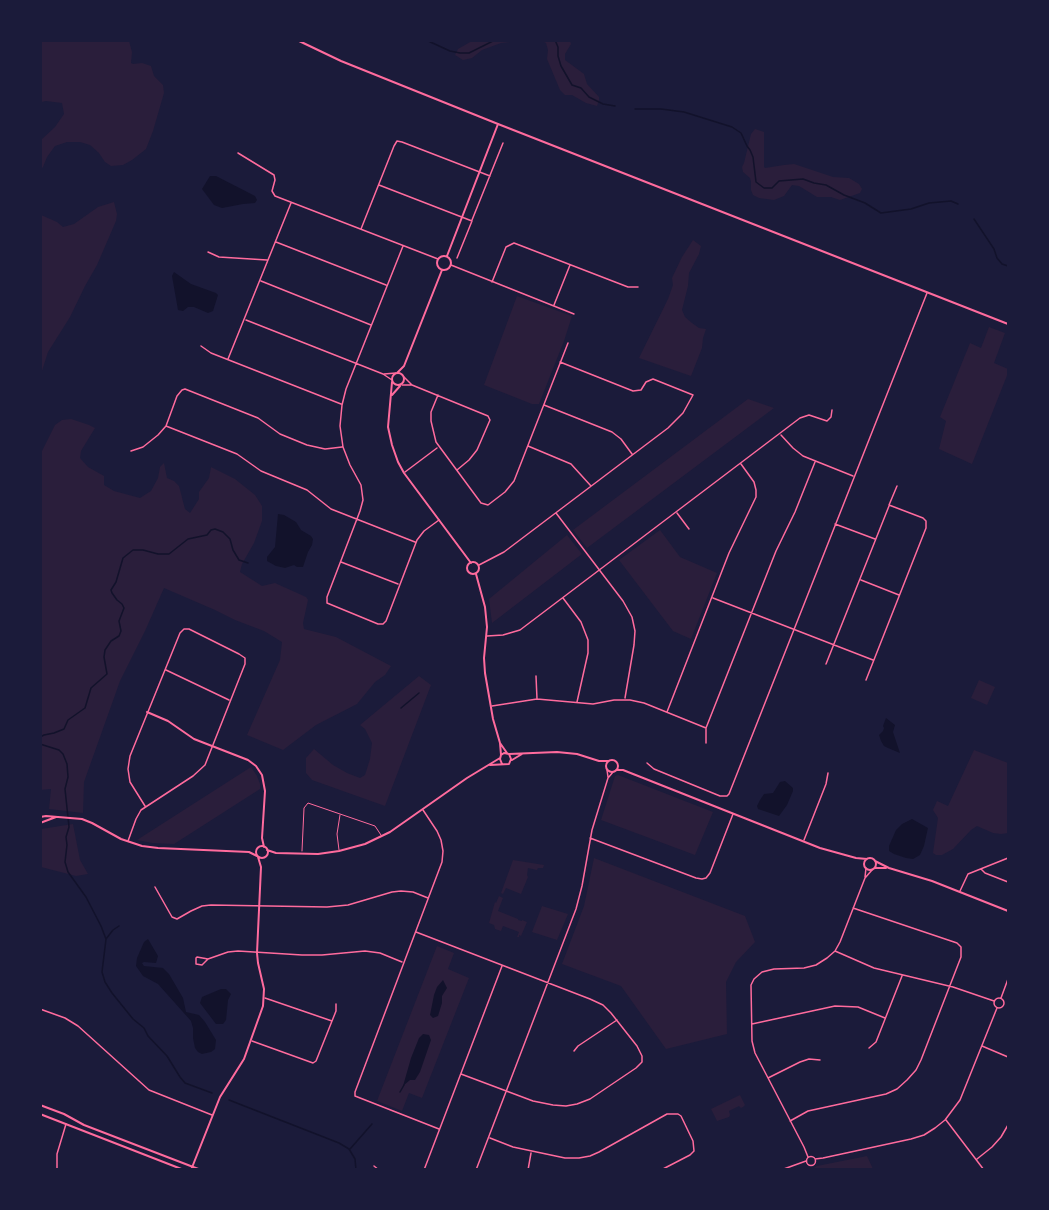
<!DOCTYPE html>
<style>
body{margin:0}
#map{position:relative;width:1049px;height:1210px;overflow:hidden;background:#1b1b3a;font-family:"DejaVu Sans",sans-serif}
canvas{display:block}
.frame{position:absolute;inset:0;border:42px solid #1b1b3a;pointer-events:none}
</style>
<div id="map">
<canvas width="1049" height="1210"></canvas>
<div class="frame"></div>
</div>
<script>
const c = document.querySelector('canvas').getContext('2d');
c.lineJoin = 'round';
function fill(path, color) {
  c.fillStyle = color;
  c.fill(path, 'evenodd');
}
function shape(rows) {
  const path = new Path2D();
  for (const r of rows) {
    if (r.length === 3) {
      path.moveTo(r[0] + r[2], r[1]);
      path.arc(r[0], r[1], r[2], 0, 2 * Math.PI);
      continue;
    }
    path.moveTo(r[0], r[1]);
    for (let i = 2; i < r.length; i += 2) path.lineTo(r[i], r[i + 1]);
  }
  return path;
}
function trace(path, color, width, dash) {
  c.strokeStyle = color;
  c.lineWidth = width;
  c.lineCap = dash ? 'butt' : 'round';
  c.setLineDash(dash || []);
  c.stroke(path);
}
fill(shape([
 [41,40,129,41,132,52,131,63,133,64,142,63,151,66,154,76,163,85,164,93,153,131,146,149,132,160,123,165,111,166,105,162,99,153,90,145,80,142,67,142,55,146,47,157,43,167,41,169,41,140,55,127,64,114,62,103,46,101,41,102],
 [472,41,472,40,519,41,501,43,482,50,472,58,463,60,455,55,458,49],
 [542,41,570,41,571,44,565,54,565,60,584,74,587,84,599,97,599,100,597,106,586,103,572,95,565,95,560,90,547,59,548,50,546,43],
 [755,129,764,132,764,167,765,168,784,165,794,164,833,177,849,178,859,184,862,189,860,193,840,200,831,197,817,197,799,186,792,185,784,196,774,200,759,198,753,195,751,190,751,182,750,178,743,172,742,167,744,163,751,134],
 [114,202,117,214,116,221,97,265,85,286,70,317,48,352,41,374,41,215,57,222,63,227,74,224,98,207],
 [693,240,701,246,699,254,689,273,688,286,682,310,685,317,692,323,699,328,706,329,703,338,702,348,691,376,639,358,668,299,673,285,672,278,682,257],
 [517,296,572,316,564,341,539,404,532,404,484,385],
 [989,327,1005,333,994,363,1008,369,1008,373,972,464,939,449,946,421,940,417,970,343,981,348],
 [748,399,774,408,587,548,573,530],
 [71,419,89,425,95,428,81,451,80,458,88,467,104,476,104,485,114,491,140,498,151,491,158,478,160,467,164,463,167,478,174,481,179,486,185,509,190,513,199,499,199,492,209,478,211,467,235,479,255,495,262,506,262,521,254,543,242,564,240,572,262,586,275,583,306,597,308,600,303,623,304,629,336,637,391,666,385,675,375,682,357,704,316,725,283,750,247,735,280,660,282,642,264,631,235,620,215,610,164,588,145,631,120,681,84,782,83,813,49,809,51,789,40,790,41,453,55,425,62,420],
 [660,530,680,557,717,573,691,639,673,631,619,560],
 [567,535,582,554,492,623,489,599],
 [419,676,431,685,385,806,312,780,306,773,306,758,314,749,333,765,347,773,360,778,365,775,370,759,372,743,365,729,360,725],
 [979,680,995,687,987,705,971,698],
 [974,750,1008,763,1008,833,1001,834,993,833,977,826,971,830,953,849,942,855,936,855,933,853,938,818,933,810,937,801,948,806],
 [251,767,257,776,260,784,260,789,174,844,152,843,137,840],
 [618,775,713,812,695,855,601,820,615,776],
 [73,824,80,860,88,874,76,876,41,867,41,829],
 [594,858,745,916,755,942,736,962,726,982,727,1034,666,1049,621,986,562,964,584,906],
 [513,860,544,865,543,868,538,868,537,870,528,868,527,875,528,877,521,894,506,888,503,894,501,893],
 [499,896,503,898,498,911,518,919,518,920,522,921,522,920,527,922,521,936,519,935,519,937,517,937,519,932,503,926,501,931,495,929,494,925,489,923,495,902,496,903],
 [542,906,568,914,557,940,532,932],
 [437,946,454,953,448,969,469,978,422,1098,409,1093,402,1111,377,1101],
 [740,1095,745,1105,743,1107,741,1108,739,1106,729,1111,730,1115,729,1117,717,1121,711,1109],
 [867,1156,873,1169,805,1169,812,1169,817,1166]
]), '#2a1e3b');
fill(shape([
 [210,176,216,176,255,196,257,200,255,203,243,204,222,208,214,205,202,189],
 [174,272,191,284,216,293,218,295,213,311,208,313,194,307,188,307,183,311,178,310,172,276],
 [278,514,284,515,296,522,301,530,311,536,313,539,312,545,308,552,303,567,297,567,294,565,285,568,276,566,267,561,267,557,275,547],
 [886,718,895,725,893,732,900,753,888,748,884,746,881,741,879,735,883,731,884,728,883,726],
 [785,781,793,788,793,791,787,805,779,816,758,809,757,806,760,800,764,794,773,793,780,782],
 [912,819,928,828,924,846,920,855,913,859,906,858,894,854,889,851,889,846,896,830,902,824],
 [148,939,158,956,156,963,144,962,142,963,144,966,163,968,169,974,183,998,186,1012,199,1015,205,1022,216,1040,215,1049,211,1052,202,1054,198,1052,195,1048,193,1038,193,1028,191,1021,158,984,143,976,136,966,137,958,144,942],
 [443,980,447,988,442,996,442,1003,438,1016,433,1018,430,1015,434,995,437,987],
 [221,989,226,989,231,994,228,1000,226,1020,223,1024,216,1024,200,1003,202,997],
 [423,1034,429,1035,431,1040,420,1072,415,1080,410,1080,403,1086,411,1058,419,1038]
]), '#12122b');
trace(shape([
 [426,40,450,51,460,53,469,53,495,40],
 [555,40,558,47,558,56,561,66,572,85,581,88,589,97,603,104,615,106],
 [635,109,661,109,684,112,732,127,741,133,747,146,750,150,753,157,756,182,764,188,772,188,779,181,803,179,814,183,826,185,844,195,865,203,881,213,911,209,929,203,951,201,958,204],
 [974,219,994,249,997,258,1002,264,1008,266],
 [401,708,419,693],
 [40,737,44,735,54,733,64,729,68,720,85,708,91,688,107,674,104,657,105,650,111,641,119,636,121,631,119,621,124,608,122,604,117,600,112,593,111,590,116,582,123,558,133,550,143,550,158,554,169,554,188,539,207,535,211,530,215,529,223,532,230,539,233,550,239,560,248,563],
 [40,744,59,750,63,754,67,764,68,777,65,789,69,827,66,837,67,845,65,862,68,872,86,897,101,926,106,939],
 [119,926,113,930,106,939,102,972,105,982,112,993,133,1019,144,1028,148,1036,167,1056,180,1077,185,1083,212,1093],
 [400,1092,404,1085],
 [229,1100,339,1143,349,1149,355,1159,356,1170],
 [350,1149,372,1124]
]), '#12122b', 1.5);
trace(shape([
 [339,850,337,834,340,815],
 [302,851,304,808,308,803,375,826,381,835]
]), '#ff6b9d', 1);
trace(shape([
 [238,153,274,175,275,180,272,191,275,196,438,259],
 [379,185,472,221,457,258],
 [472,220,503,143],
 [361,229,394,146,397,141,402,142,490,176],
 [276,242,386,285],
 [403,246,346,389,342,405,340,426,343,447,350,465,361,485,363,500,360,511,327,597,327,603,378,624,383,624,386,621,417,540,424,531,439,520],
 [208,252,219,257,267,260],
 [451,265,574,314],
 [261,281,371,325],
 [492,282,506,247,514,243,628,287,638,287],
 [554,305,570,265],
 [246,320,383,374,392,380],
 [201,346,211,353,341,404],
 [228,359,291,203],
 [384,374,396,373],
 [404,377,412,385],
 [402,385,412,385,488,416,490,420,477,450,469,460,457,470],
 [438,395,431,412,431,421,436,442,481,503,488,505,505,492,514,481,568,343],
 [544,405,612,432,621,439,632,454],
 [166,426,237,454,261,471,307,490,331,509,415,542],
 [781,435,793,448,803,456,853,476],
 [528,446,571,464,591,486],
 [131,451,143,447,158,435,166,426,177,396,182,390,185,389,258,418,280,434,307,445,325,449,342,447],
 [405,472,437,448],
 [556,513,623,601,632,617,635,631,634,645,625,698],
 [677,513,689,529],
 [835,524,875,539],
 [341,562,398,584],
 [479,565,504,552,668,428,683,413,693,395,653,379,646,382,641,390,633,391,560,362],
 [861,580,899,595],
 [563,598,581,622,588,640,588,653,577,702],
 [713,598,873,660],
 [487,636,503,635,520,630,800,418,809,415,827,421,831,417,832,410],
 [826,664,889,506],
 [166,670,229,700],
 [536,676,537,699],
 [866,680,926,528,926,521,923,518,889,505,897,486],
 [492,706,537,699,593,704,614,700,630,700,644,703,706,728],
 [667,712,729,553,756,497,756,490,754,482,741,464],
 [706,743,706,728,776,551,795,512,815,462],
 [647,763,654,769,720,796,727,796,729,794,927,293],
 [607,770,608,777],
 [423,810,437,831,441,840,443,851,442,862,355,1092,355,1096,439,1129],
 [590,838,696,878,702,879,706,878,710,873,733,814],
 [804,840,826,784,828,773],
 [128,841,136,819,141,810,193,776,205,765,245,664,245,658,239,654,189,629,184,629,180,633,130,756,128,769,130,782,145,806],
 [981,869,985,873,1008,882],
 [865,877,866,868],
 [155,887,172,917,177,919,191,911,202,906,211,905,327,907,348,905,392,892,401,891,413,892,428,898],
 [960,891,968,874,1008,858],
 [416,932,590,999,603,1005,611,1013,637,1046,642,1056,642,1062,636,1068,590,1099,577,1104,566,1106,553,1105,533,1101,461,1074],
 [835,951,874,968,953,987,994,1001],
 [208,959,202,965,196,964,196,958,197,957,208,959,228,952,238,951,302,955,322,955,365,951,380,953,402,962],
 [999,1003,5],
 [265,998,332,1021],
 [1001,998,1008,979],
 [40,1009,65,1018,78,1026,149,1090,212,1115],
 [752,1024,835,1006,858,1007,885,1018],
 [252,1041,313,1063,316,1061,336,1011,336,1004],
 [982,1046,1008,1057],
 [869,1048,876,1042,902,976],
 [574,1051,578,1046,617,1020],
 [768,1078,800,1062,809,1059,820,1060],
 [946,1120,984,1170],
 [790,1121,808,1111,886,1094,897,1089,907,1080,916,1070,921,1060,961,957,961,947,957,943,853,908],
 [490,1138,513,1147,565,1158,579,1158,590,1156,599,1152,667,1114,678,1114,681,1116,693,1141,694,1151,690,1155,661,1170],
 [811,1161,4.5],
 [808,1157,804,1147,755,1053,752,1041,751,985,754,979,762,972,774,969,804,968,816,965,827,958,835,951,840,942,865,878,872,870],
 [815,1159,823,1158,911,1139,924,1135,935,1128,945,1120,960,1100,997,1008],
 [977,1159,992,1147,1001,1137,1008,1125],
 [374,1166,379,1170],
 [57,1170,57,1154,66,1124],
 [424,1170,502,966],
 [476,1170,576,909,582,886,592,830,608,778,613,772],
 [528,1170,531,1153],
 [781,1170,806,1161]
]), '#ff6b9d', 1.5);
trace(shape([
 [444,263,7],
 [447,256,498,124],
 [398,379,6],
 [397,373,404,366,442,270],
 [392,382,388,427,392,445,398,462,404,473,471,563],
 [392,395,400,386],
 [473,568,6],
 [476,574,485,607,487,627,484,658,485,673,493,719,500,743,501,755],
 [147,712,168,721,194,739,248,760,256,766,262,775,265,791,262,838,264,847],
 [500,743,507,753],
 [509,754,557,752,577,754,599,761,608,761],
 [512,760,522,754],
 [612,766,6],
 [490,765,509,764,511,759,509,754,504,753,501,755,500,759,502,764],
 [616,770,623,770,820,848,856,858,867,859],
 [40,817,46,816,82,819,92,823,121,839,142,846,158,848,249,852,257,856],
 [40,823,56,817],
 [262,852,6],
 [267,850,276,853,318,854,339,851,365,844,390,832,467,778,500,758],
 [870,864,6],
 [875,861,889,868,932,881,1008,911],
 [875,868,886,868],
 [191,1170,220,1097,244,1059,263,1006,264,989,258,963,257,953,261,867,258,857]
]), '#ff6b9d', 2);
trace(shape([
 [297,40,341,61,498,124,1008,324],
 [40,1105,64,1114,84,1125,201,1170],
 [40,1114,184,1170]
]), '#ff6b9d', 2);
</script>
